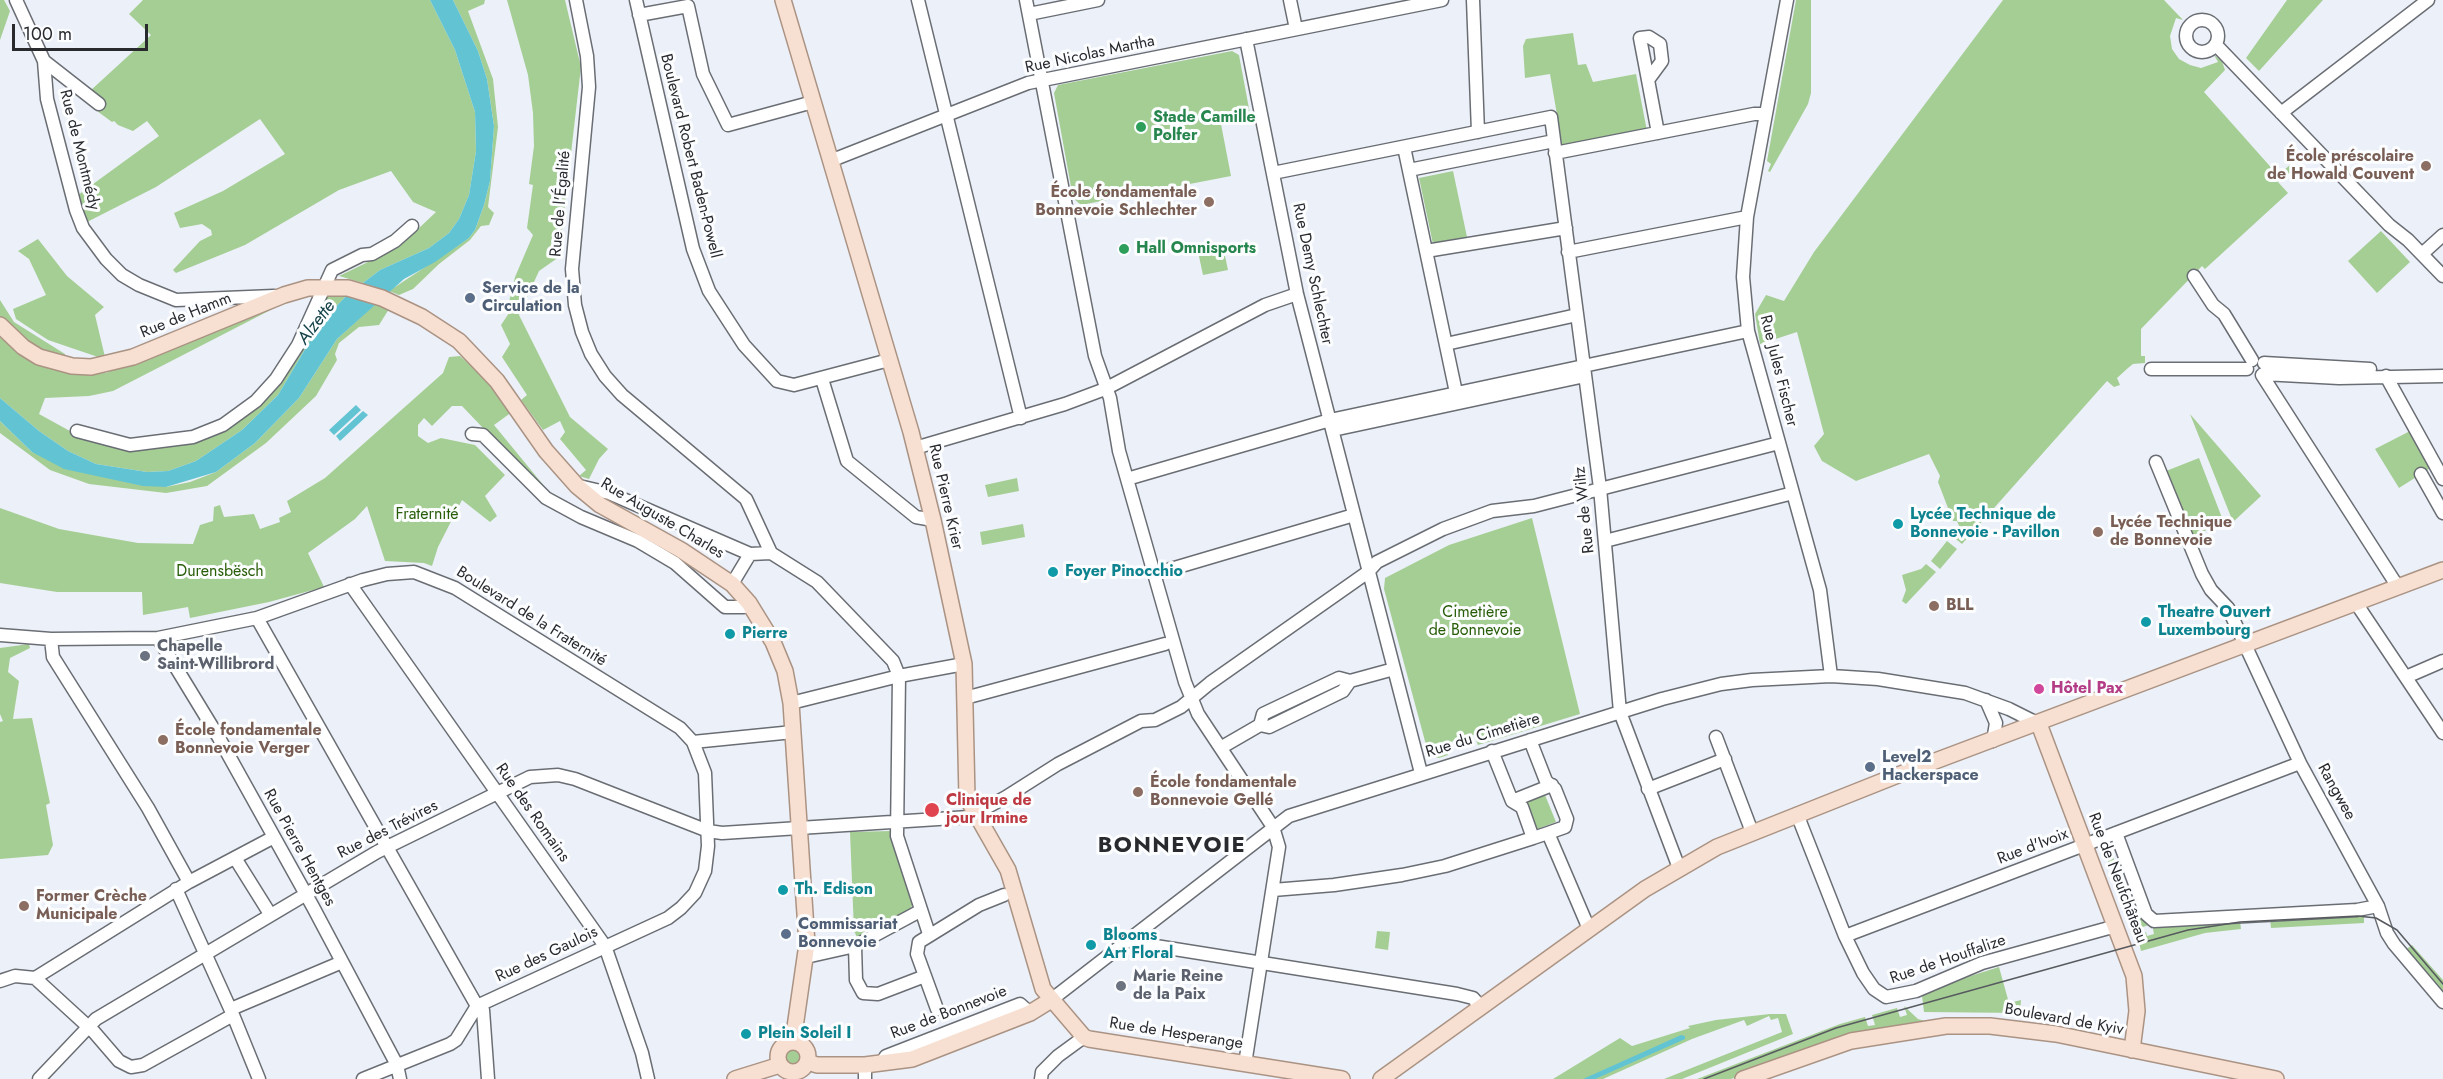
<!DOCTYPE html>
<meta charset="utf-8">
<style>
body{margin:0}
#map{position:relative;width:2443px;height:1079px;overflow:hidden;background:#ecf0f8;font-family:Jost,sans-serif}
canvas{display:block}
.scale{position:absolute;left:12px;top:24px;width:136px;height:27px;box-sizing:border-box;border:3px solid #282a2d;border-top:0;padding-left:8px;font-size:18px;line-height:21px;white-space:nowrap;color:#282a2d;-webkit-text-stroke:4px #fcfdff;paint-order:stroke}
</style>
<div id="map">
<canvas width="2443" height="1079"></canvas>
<div class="scale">100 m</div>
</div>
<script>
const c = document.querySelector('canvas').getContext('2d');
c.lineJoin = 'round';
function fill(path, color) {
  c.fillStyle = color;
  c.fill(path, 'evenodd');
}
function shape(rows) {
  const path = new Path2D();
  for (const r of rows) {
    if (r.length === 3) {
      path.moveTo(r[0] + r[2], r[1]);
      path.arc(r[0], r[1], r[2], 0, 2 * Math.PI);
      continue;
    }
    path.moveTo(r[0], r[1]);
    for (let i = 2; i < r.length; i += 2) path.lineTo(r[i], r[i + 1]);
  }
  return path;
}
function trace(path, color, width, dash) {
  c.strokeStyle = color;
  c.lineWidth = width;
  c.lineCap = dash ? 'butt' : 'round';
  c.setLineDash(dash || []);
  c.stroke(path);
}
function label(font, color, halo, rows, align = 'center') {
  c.font = font + ' Jost,sans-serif';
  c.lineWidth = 6;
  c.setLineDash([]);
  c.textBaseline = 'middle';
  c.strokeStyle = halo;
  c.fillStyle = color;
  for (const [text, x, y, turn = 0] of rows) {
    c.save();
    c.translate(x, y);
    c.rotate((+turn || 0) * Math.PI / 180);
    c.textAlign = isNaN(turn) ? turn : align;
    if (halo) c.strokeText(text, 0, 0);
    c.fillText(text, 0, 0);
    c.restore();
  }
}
fill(shape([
 [0,0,4,0,10,11,0,40],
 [143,0,430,0,455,50,475,112,476,151,469,195,459,219,449,233,429,248,380,270,363,283,339,276,399,247,436,212,413,202,391,171,339,190,245,245,176,273,173,270,200,241,212,235,211,230,202,224,180,228,174,213,223,191,285,154,260,119,156,187,87,222,78,195,159,136,147,121,133,131,118,125,114,121,112,122,97,111,105,102,90,91,151,35,129,14],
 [453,0,485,0,484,4,468,11,493,79,498,127,488,207,494,213,489,225,481,226,470,240,439,264,413,289,399,295,389,291,469,238,475,230,484,205,490,181,494,126,487,79,478,51],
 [507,0,565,0,581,67,559,257,539,271,519,315,570,417,608,449,599,459,589,479,579,476,586,470,560,439,565,432,560,421,543,430,521,400,527,395,502,357,510,344,501,325,511,310,508,306,515,277,533,235,527,228,533,185,529,184,534,146,533,113,528,75],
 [1796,0,1811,0,1811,93,1808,104,1770,172,1768,171,1771,164,1767,161],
 [2003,0,2164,0,2183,20,2176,18,2170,36,2172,49,2179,59,2190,65,2201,68,2218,62,2214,55,2222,61,2225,70,2204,92,2276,173,2279,174,2290,165,2296,168,2278,182,2288,193,2205,269,2202,266,2141,329,2141,356,2145,356,2145,363,2133,364,2128,368,2117,378,2120,385,2114,387,2107,381,1962,544,1952,536,1960,528,1957,521,1953,521,1938,482,1940,476,1929,454,1856,481,1822,461,1814,446,1824,434,1797,332,1760,344,1755,314,1766,295,1784,301,1814,252],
 [2287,0,2323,0,2259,71,2246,58],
 [1573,33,1578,65,1586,64,1593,82,1636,74,1647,131,1566,147,1562,144,1550,74,1525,78,1523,46,1526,39],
 [1232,51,1239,55,1250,114,1220,119,1231,176,1081,205,1073,198,1054,93,1058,85],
 [1453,171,1467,237,1433,244,1419,178],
 [2381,231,2410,262,2377,293,2348,261],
 [38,239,67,276,104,307,95,315,105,357,98,357,48,340,16,319,13,309,46,295,29,259,18,251],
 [1222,242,1228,270,1203,275,1197,247],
 [332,294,346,296,320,324,278,395,242,430,196,461,168,471,147,472,96,464,68,451,39,431,0,398,0,337,16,351,53,370,73,374,106,373,217,331,290,300,113,391,89,396,45,398,39,414,79,436,116,448,154,448,194,440,258,405,327,297],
 [0,300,14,322,65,354,65,357,45,353,27,342,0,318],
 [375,304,389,309,379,325,359,327,339,343,335,354,337,360,316,396,266,443,207,486,166,493,89,484,50,470,0,433,0,421,32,452,166,487,190,482,216,472,255,443,299,398,337,339],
 [460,356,489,382,512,412,494,425,549,492,546,494,462,406,452,406,432,426,424,418,418,425,418,436,428,443,441,438,475,445,505,475,485,496,497,516,490,522,462,500,438,547,432,566,424,563,385,561,367,506,355,519,308,553,324,587,269,602,190,618,188,607,143,615,142,592,57,592,0,583,0,508,59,529,138,543,193,544,200,525,213,521,214,507,220,505,224,517,254,514,260,529,280,522,279,518,291,512,287,501,325,478,443,373,449,357],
 [2190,414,2261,496,2233,522],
 [2412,430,2432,467,2399,488,2375,449],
 [2199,458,2224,523,2192,536,2166,471],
 [1017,478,1019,491,988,497,985,485],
 [1532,518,1580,714,1478,745,1474,735,1462,738,1445,744,1448,755,1439,758,1429,756,1384,589,1385,578,1449,545],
 [1023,524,1025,537,982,545,980,532],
 [1947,541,1957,549,1940,569,1931,561],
 [1926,564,1936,572,1906,604,1902,601,1906,590,1902,575,1921,569],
 [29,644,30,648,10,658,8,672,19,681,13,719,32,718,50,803,46,805,53,845,48,855,0,859,0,722,3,721,0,714,0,648],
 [1545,795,1556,822,1537,829,1527,802],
 [890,831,913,904,908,913,861,938,857,937,854,931,850,832],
 [2112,844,2113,847,2110,849,2135,916,2143,914,2150,923,2149,925,2140,928,2132,923,2120,891,2122,889,2117,877,2112,875,2104,848],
 [2364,913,2364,923,2271,928,2270,918],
 [2240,920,2241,929,2205,933,2141,951,2138,938,2146,932,2147,936,2154,934,2153,929,2157,924],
 [1377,931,1390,932,1388,950,1375,948],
 [2412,945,2443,980,2443,995,2405,950],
 [1999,967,2009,1003,2021,1000,2020,1013,1924,1012,1922,996,1964,978],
 [1904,1006,1918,1019,1925,1021,1788,1057,1731,1079,1697,1079,1840,1024,1865,1017,1868,1026,1875,1025,1872,1015,1897,1008,1900,1017,1907,1015],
 [1770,1014,1786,1014,1793,1034,1682,1079,1664,1079,1782,1032,1778,1018,1771,1020,1769,1016,1747,1026,1744,1020,1692,1039,1603,1079,1553,1079,1620,1038,1632,1046,1690,1028,1688,1026,1716,1020],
 [792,1056,9]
]), '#a5ce95');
fill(shape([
 [430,0,453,0,478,51,487,79,494,126,490,181,484,205,475,230,469,238,435,262,404,279,337,339,299,398,255,443,216,472,166,487,143,486,64,469,32,452,0,421,0,398,39,431,68,451,96,464,147,472,168,471,196,461,242,430,278,395,320,324,346,296,380,270,429,248,449,233,459,219,469,195,476,151,475,112,455,50],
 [356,405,361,410,334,435,329,430],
 [363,411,368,415,340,441,336,436],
 [1681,1035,1685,1036,1685,1039,1595,1079,1583,1079]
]), '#62c4d3');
const minor = shape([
 [16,0,44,61,47,99,76,210,83,228,106,259,122,275,139,285,176,300,274,296],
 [576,0,587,56,589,87,572,269,575,305,582,332,591,354,605,376,622,395,746,499,771,553],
 [636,0,693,249,709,291,744,345,777,381,794,385,889,360],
 [918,0,1021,418],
 [1026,0,1095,356,1110,398,1119,451,1185,682,1198,714,1273,827,1279,847,1245,1064],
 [1290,0,1296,29],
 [1473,0,1478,132],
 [1787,0,1747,217,1743,277,1748,331,1820,590,1831,676],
 [1029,14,1098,0],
 [639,15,688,6,703,74,728,125,813,102],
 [2202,36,16],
 [1246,39,1297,294,1421,773],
 [2216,45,2389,225,2408,240,2443,276],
 [44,61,99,104],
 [1648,80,1662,61,1660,44,1649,37,1640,38,1648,80,1658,133],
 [2281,113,2428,0],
 [1404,147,1458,402],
 [1555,153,1754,114,1766,114],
 [830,161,1028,83,1442,0],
 [1409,170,1554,141],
 [1273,173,1551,117,1600,488,1620,712,1679,868],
 [1426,251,1566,228],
 [1568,252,1747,217],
 [2422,254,2443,235],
 [2194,276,2213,305,2224,314,2252,360],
 [1446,344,1577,315],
 [2264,363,2370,369],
 [2151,369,2247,369],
 [2263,374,2339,378,2443,376],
 [2262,375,2398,587],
 [2386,376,2443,479],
 [822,379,847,461,916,517,933,520],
 [1333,430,1585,376],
 [77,431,130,445,193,437,223,425,256,401,276,379,298,345,332,270,362,255,372,254,395,241,412,226],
 [472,434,483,435,546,498,581,517,638,541,675,563,725,607,744,607,749,603],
 [915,448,1065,404,1105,389,1265,305,1297,294],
 [2156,462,2202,574,2211,590,2228,608,2300,763,2378,906,2387,933,2394,944,2443,1002],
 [2421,474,2443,513],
 [1127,479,1330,420,1748,331],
 [579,486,609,493,750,554,771,553,817,582,893,661,899,676,897,836,929,934],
 [1605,541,1793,493],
 [1154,574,1354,515],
 [350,584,605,946,642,1053,648,1079],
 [732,584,750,554],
 [2356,603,2443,733],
 [257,618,477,1006],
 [0,635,51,639,158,638,257,618,363,580,387,574,414,572,455,588,680,728,693,742,705,773,708,846,705,871,695,893,681,908,668,918,477,1006,456,1040,450,1044,363,1079],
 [158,638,219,738,313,907,397,1065,400,1079],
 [51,639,53,657,148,808,189,882],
 [2406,677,2443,661],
 [965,698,1165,644],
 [1986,700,1996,723,1993,741],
 [791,703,899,676,964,664],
 [1260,725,1269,727,1343,691,1350,681],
 [1716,737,1752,832],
 [1530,740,1546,781,1555,789,1567,819,1565,827,1548,833],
 [693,742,793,732],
 [1222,747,1260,725,1263,714,1339,678,1350,681,1394,669],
 [1492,751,1512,801,1522,807,1533,838,1548,833,1589,929],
 [1648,789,1725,759],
 [1512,801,1552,785],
 [1797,814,1845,936,1863,973,1874,989,1886,997,1916,991,1982,963,2116,926],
 [2116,833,2146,914,2154,921,2357,910,2378,906],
 [235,858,270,914],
 [1273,890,1334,885,1402,875,1445,866,1533,838],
 [1845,936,2300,763],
 [1133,938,1143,944,1457,994,1473,998,1481,1007],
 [855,946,856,980,863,993,878,994,925,976],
 [806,957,855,946,920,911],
 [35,978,94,1032,119,1061,131,1067,143,1065,233,1015,176,889],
 [35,978,189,882,274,837],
 [0,981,15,976,35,978],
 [1051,1000,1289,816,1662,699,1721,684,1752,680,1831,676,1878,679,1965,693,2009,709,2039,724],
 [480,1005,483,1010,488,1079],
 [231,1009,342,962],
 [937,1009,917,954,919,942,979,905,1004,895],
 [233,1015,259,1079],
 [881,1064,886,1056,1020,1004,1030,1013],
 [865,1065,865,1079],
 [39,1079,96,1019,377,852,530,777,558,775,575,779,708,831,722,833,969,817,1006,797,1058,764,1141,721,1155,720,1181,707,1210,683,1368,572,1377,562,1443,529,1492,511,1534,506,1779,443],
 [1041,1079,1042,1072,1058,1056,1084,1037]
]);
const major = shape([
 [783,0,911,432,933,520,964,664,967,798,1008,870,1043,989,1084,1037,1089,1039,1342,1079],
 [0,325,23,347,39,357,72,366,91,367,133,357,284,295,308,288,348,288,382,298,422,317,459,341,497,381,546,451,577,486,600,505,681,550,732,584,749,603,773,642,785,671,791,703,807,944,793,1041],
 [2039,724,2134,976,2137,1011,2132,1050],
 [793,1057,15],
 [808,1062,817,1065,865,1065,912,1059,1030,1013,1051,1000],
 [735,1079,780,1065],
 [1381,1079,1645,889,1717,847,1898,775,2443,570],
 [1743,1079,1851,1041,1946,1026,1990,1026,2056,1034,2276,1079]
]);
trace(minor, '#6a6e74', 15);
trace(major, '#ab9384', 18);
trace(minor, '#fff', 12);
trace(major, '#f7e0d1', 15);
trace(shape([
 [1704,1079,1836,1028,2188,930,2240,922,2358,916,2376,918,2397,930,2443,984]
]), '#575a5e', 1.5);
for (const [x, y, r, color] of [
 [1141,127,6,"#2e9e5b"],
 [2426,166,6,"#8d6e63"],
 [1209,202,6,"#8d6e63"],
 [1124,249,6,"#2e9e5b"],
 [470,298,6,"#5c6f8a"],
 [1898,524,6,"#0f9aa8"],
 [2098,532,6,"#8d6e63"],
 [1053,572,6,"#0f9aa8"],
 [1934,606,6,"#8d6e63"],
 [2146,622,6,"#0f9aa8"],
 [730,634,6,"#0f9aa8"],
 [145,656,6,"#6b7280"],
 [2039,689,6,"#d1479c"],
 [163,740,6,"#8d6e63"],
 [1870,767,6,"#5c6f8a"],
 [1138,792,6,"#8d6e63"],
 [932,810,8,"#e0444e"],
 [783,890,6,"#0f9aa8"],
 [24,906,6,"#8d6e63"],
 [786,934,6,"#5c6f8a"],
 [1091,945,6,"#0f9aa8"],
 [1121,986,6,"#6b7280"],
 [746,1034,6,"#0f9aa8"]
]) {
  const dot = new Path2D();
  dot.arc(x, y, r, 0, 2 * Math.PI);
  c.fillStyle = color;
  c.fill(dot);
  trace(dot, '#fcfdff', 2);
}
label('16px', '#282a2d', '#fcfdff', [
 ["Rue Nicolas Martha",1090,55,-12],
 ["Rue de Montmédy",79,150,76],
 ["Boulevard Robert Baden-Powell",690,156,76],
 ["Rue de l'Égalité",561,204,-85],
 ["Rue Demy Schlechter",1312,274,78],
 ["Rue de Hamm",186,316,-22],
 ["Rue Jules Fischer",1778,371,76],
 ["Rue Pierre Krier",945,497,77],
 ["Rue de Wiltz",1585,510,-96],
 ["Rue Auguste Charles",662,519,31],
 ["Boulevard de la Fraternité",531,617,32],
 ["Rue du Cimetière",1483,736,-17],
 ["Rangwee",2336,792,61],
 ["Rue des Romains",532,813,55],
 ["Rue des Trévires",388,830,-27],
 ["Rue d'Ivoix",2033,847,-21],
 ["Rue Pierre Hentges",299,848,61],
 ["Rue de Neufchâteau",2117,878,69],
 ["Rue des Gaulois",547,955,-25],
 ["Rue de Houffalize",1948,960,-19],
 ["Rue de Bonnevoie",949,1013,-21],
 ["Boulevard de Kyiv",2064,1020,10],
 ["Rue de Hesperange",1176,1034,9]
]);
label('bold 16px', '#27864d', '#fcfdff', [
 ["Stade Camille",1153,118],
 ["Polfer",1153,136],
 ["Hall Omnisports",1136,249]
], 'left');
label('bold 16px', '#785e54', '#fcfdff', [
 ["École préscolaire",2414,157,"right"],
 ["de Howald Couvent",2414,175,"right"],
 ["École fondamentale",1197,193,"right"],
 ["Bonnevoie Schlechter",1197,211,"right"],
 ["Lycée Technique",2110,523],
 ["de Bonnevoie",2110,541],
 ["BLL",1946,606],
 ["École fondamentale",175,731],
 ["Bonnevoie Verger",175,749],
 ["École fondamentale",1150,783],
 ["Bonnevoie Gellé",1150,801],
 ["Former Crèche",36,897],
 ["Municipale",36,915]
], 'left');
label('bold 16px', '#4e5e75', '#fcfdff', [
 ["Service de la",482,289],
 ["Circulation",482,307],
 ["Level2",1882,758],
 ["Hackerspace",1882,776],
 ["Commissariat",798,925],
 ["Bonnevoie",798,943]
], 'left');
label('16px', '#285d08', '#fcfdff', [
 ["Fraternité",427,515],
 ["Durensbësch",220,572],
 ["Cimetière",1475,613],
 ["de Bonnevoie",1475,631]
]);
label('bold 16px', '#0d838f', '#fcfdff', [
 ["Lycée Technique de",1910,515],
 ["Bonnevoie - Pavillon",1910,533],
 ["Foyer Pinocchio",1065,572],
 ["Theatre Ouvert",2158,613],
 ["Luxembourg",2158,631],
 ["Pierre",742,634],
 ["Th. Edison",795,890],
 ["Blooms",1103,936],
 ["Art Floral",1103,954],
 ["Plein Soleil I",758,1034]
], 'left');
label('bold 16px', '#5b616d', '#fcfdff', [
 ["Chapelle",157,647],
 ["Saint-Willibrord",157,665],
 ["Marie Reine",1133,977],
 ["de la Paix",1133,995]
], 'left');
label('bold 16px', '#b23c85', '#fcfdff', [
 ["Hôtel Pax",2051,689]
], 'left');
label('bold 16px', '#be3a42', '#fcfdff', [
 ["Clinique de",946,801],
 ["jour Irmine",946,819]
], 'left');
label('italic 18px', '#134147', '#fcfdff', [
 ["Alzette",317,323,-53]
]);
c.letterSpacing = '1.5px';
label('bold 22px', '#282a2d', '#fcfdff', [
 ["BONNEVOIE",1172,847]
]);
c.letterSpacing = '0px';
</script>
